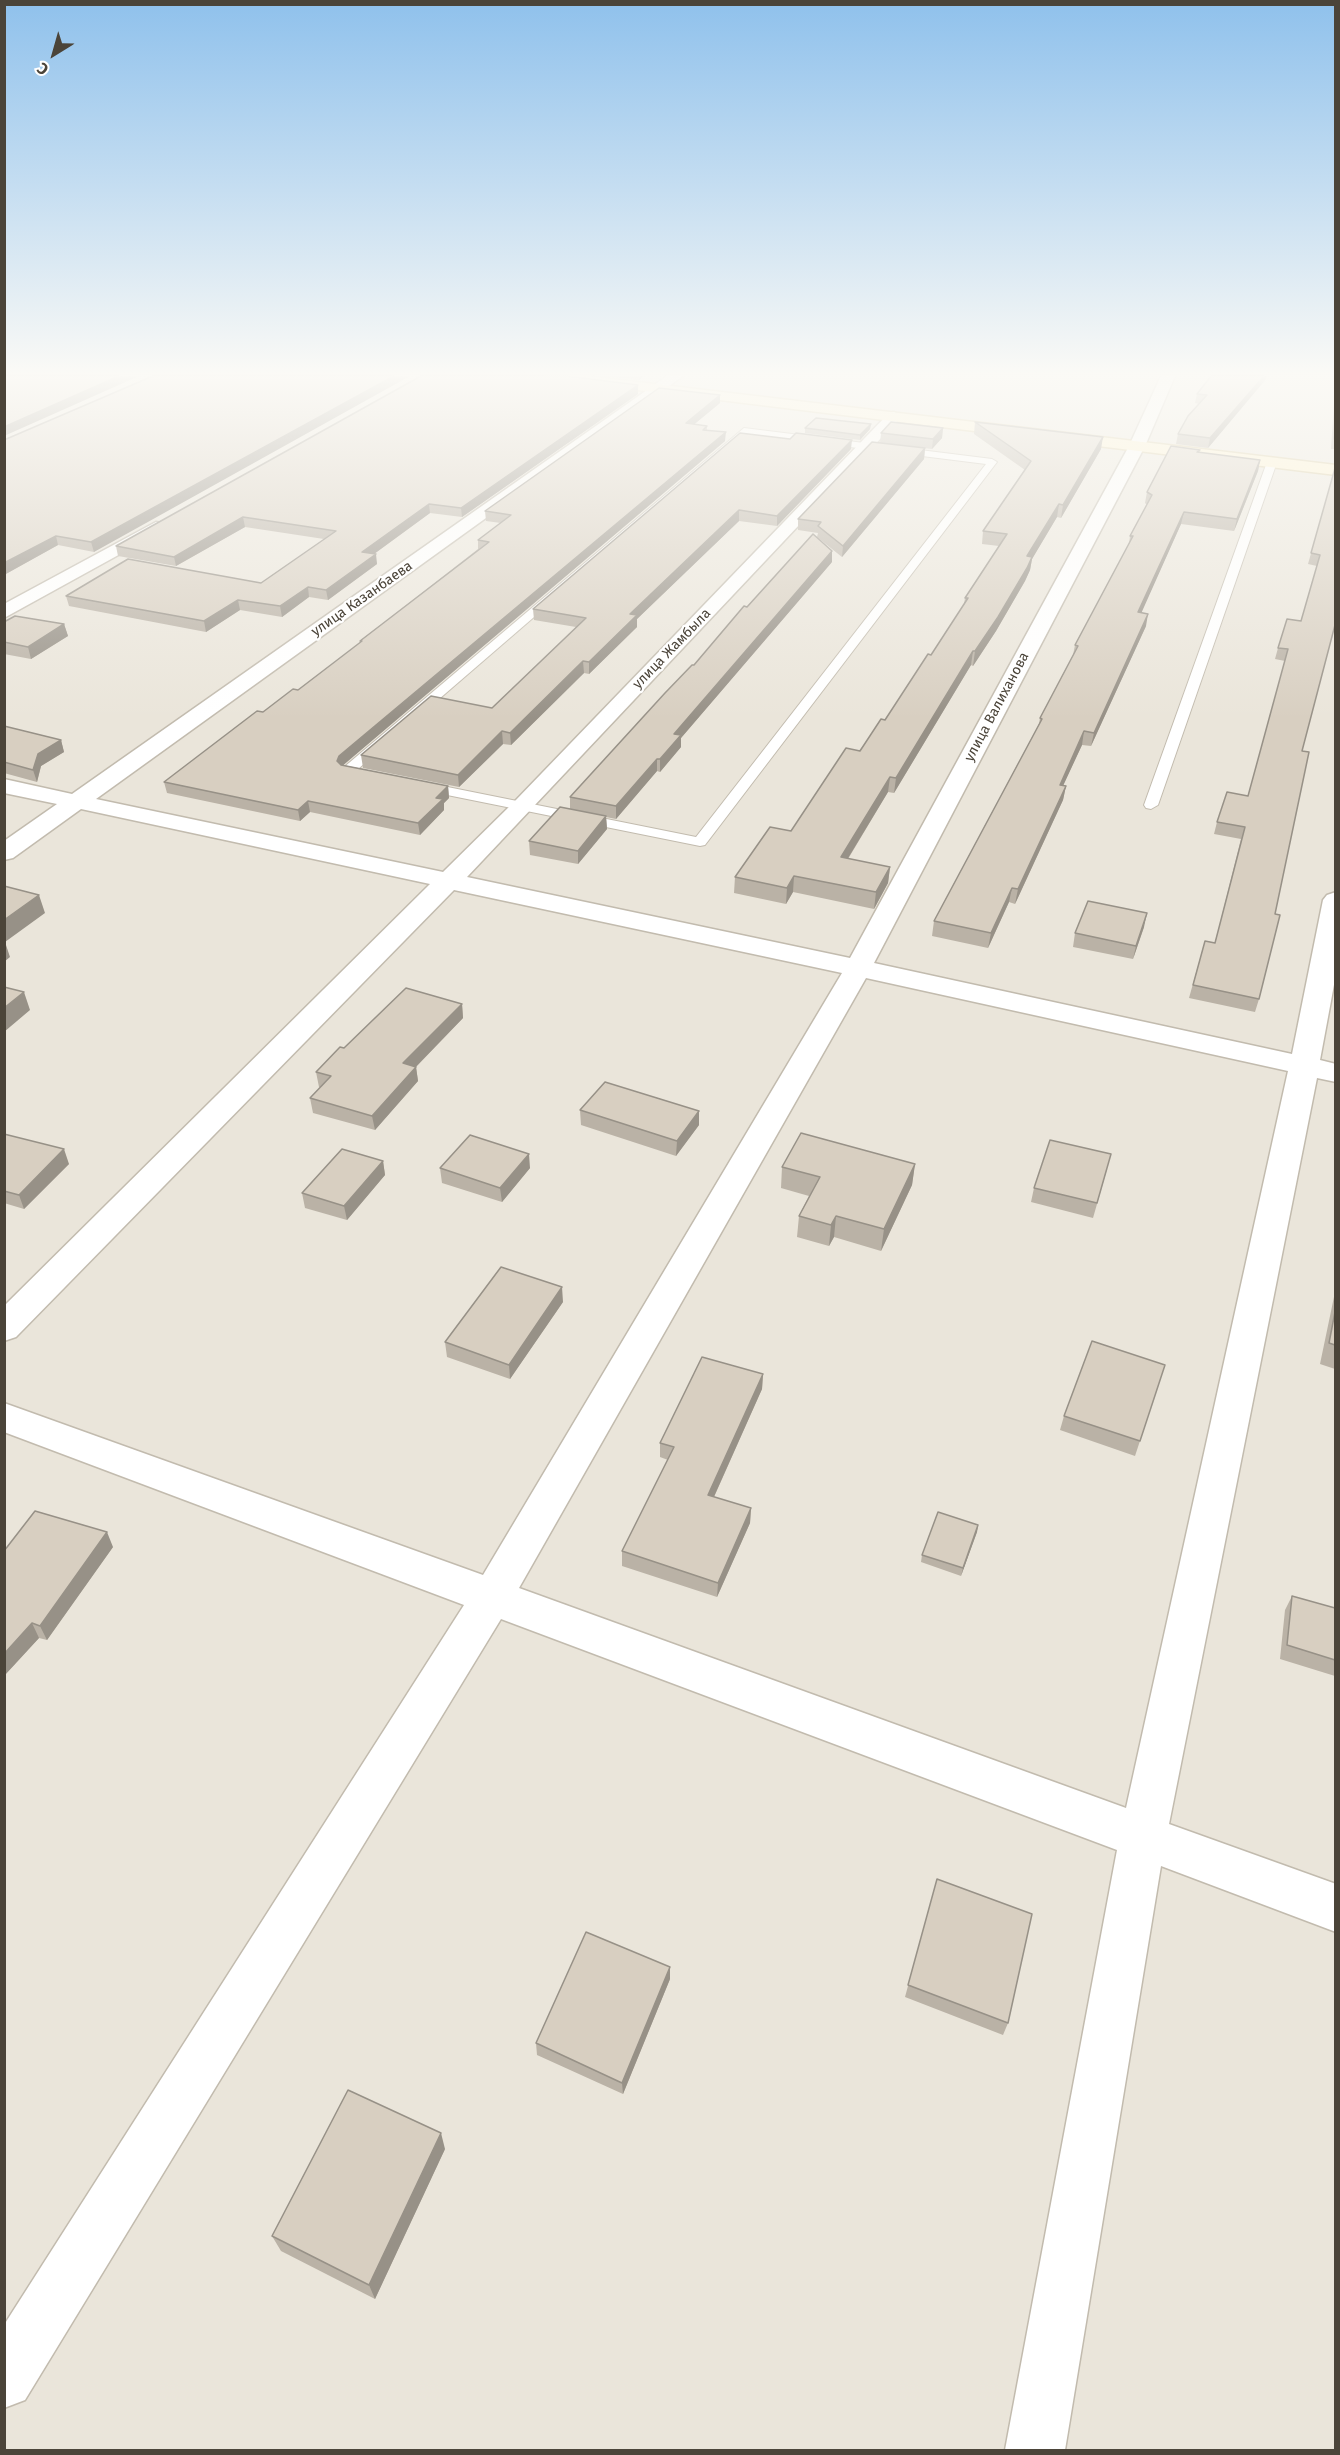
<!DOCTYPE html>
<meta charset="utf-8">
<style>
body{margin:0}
#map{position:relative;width:1340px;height:2455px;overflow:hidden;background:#f6f3ec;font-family:"Fira Sans",sans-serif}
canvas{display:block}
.frame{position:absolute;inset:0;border:6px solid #4b4439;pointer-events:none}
.north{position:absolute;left:24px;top:24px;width:60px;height:60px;-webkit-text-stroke:4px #fff;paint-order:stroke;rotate:217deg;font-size:16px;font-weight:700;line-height:24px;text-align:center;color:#4b4439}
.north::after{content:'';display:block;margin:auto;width:21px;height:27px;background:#4b4439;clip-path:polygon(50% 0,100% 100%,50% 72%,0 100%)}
</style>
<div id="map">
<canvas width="1340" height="2455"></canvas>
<div class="frame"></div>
<div class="north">С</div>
</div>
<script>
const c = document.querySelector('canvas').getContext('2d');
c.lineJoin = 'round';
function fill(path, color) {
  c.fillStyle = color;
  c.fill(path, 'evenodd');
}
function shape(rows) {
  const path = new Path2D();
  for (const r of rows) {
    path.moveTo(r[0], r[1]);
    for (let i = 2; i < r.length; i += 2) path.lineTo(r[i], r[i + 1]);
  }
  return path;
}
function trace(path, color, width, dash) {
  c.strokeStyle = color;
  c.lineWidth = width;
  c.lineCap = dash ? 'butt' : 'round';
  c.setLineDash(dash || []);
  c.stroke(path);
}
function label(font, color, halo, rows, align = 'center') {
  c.font = font + ' "Fira Sans",sans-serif';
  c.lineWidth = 4.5;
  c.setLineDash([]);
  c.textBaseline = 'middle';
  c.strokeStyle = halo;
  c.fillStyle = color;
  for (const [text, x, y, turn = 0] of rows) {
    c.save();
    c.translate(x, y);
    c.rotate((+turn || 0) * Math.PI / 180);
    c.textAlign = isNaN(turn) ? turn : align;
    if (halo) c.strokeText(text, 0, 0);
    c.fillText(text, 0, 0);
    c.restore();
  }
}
fill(shape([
 [5,376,1335,376,1335,2450,5,2450]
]), '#eae5da');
const service = shape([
 [744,428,992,459,997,462,705,845,700,846,343,774,341,771,343,768,744,428],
 [746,434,986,464,696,837,358,769,746,434],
 [1272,459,1277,462,1158,805,1151,809,1146,808,1144,805,1267,462,1272,459]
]);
const minor = shape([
 [667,376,683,376,96,799,443,872,515,801,889,413,894,412,901,416,899,419,467,877,850,958,1129,446,1161,376,1175,376,1145,446,874,963,1292,1054,1323,900,1327,895,1336,892,1336,974,1320,1060,1336,1064,1336,1082,1317,1078,1169,1824,1336,1884,1336,1932,1161,1866,1065,2450,1005,2450,1117,1850,501,1619,25,2400,4,2408,4,2325,464,1605,4,1432,4,1403,483,1575,842,973,454,890,16,1337,4,1341,4,1306,430,884,81,809,13,858,4,860,4,841,57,804,4,793,4,779,72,794,667,376],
 [866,978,1288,1071,1126,1808,519,1588,866,978],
 [156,522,162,523,165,527,162,531,4,618,4,604,156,522]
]);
const secondary = shape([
 [548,376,587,376,1336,465,1336,475,555,380,548,376]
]);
trace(service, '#c2bbae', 2);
trace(minor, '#c2bbae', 3);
trace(secondary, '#d6c79b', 3);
fill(service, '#fff');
fill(minor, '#fff');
fill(secondary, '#fff3cd');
fill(shape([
 [153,376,94,552,58,545,4,575],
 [603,376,644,376,639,380],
 [1266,379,1208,448,1176,444,1178,434,1199,404,1195,403,1197,394],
 [638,385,638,394,462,517,430,513,374,554,377,564,328,600,309,597,282,617,240,610,206,632,69,606,66,596,261,583,324,539,245,527,176,566,118,556,116,546],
 [1335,388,1335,449,1331,449],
 [720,403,694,424,707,426,707,430,725,441,343,765,448,786,449,798,444,803,444,810,420,835,310,812,300,821,167,793,164,782,263,712,298,690,360,643,360,641,478,549,478,540,501,523,486,521,485,511],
 [975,422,1101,449,1061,518,1057,517,1032,559,1030,570,1025,581,996,631,973,666,971,665,894,793,888,792,848,859,890,867,888,883,874,909,793,892,786,904,734,893,735,877,791,831,885,720,931,655,964,604,965,598,999,546,982,544,983,531,1025,470,974,434],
 [871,424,870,429,860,440,805,433,805,428],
 [943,428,942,438,932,449,880,443,881,433],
 [925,448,924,459,842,557,817,537,818,533,798,530,798,519],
 [851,449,777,526,739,521,637,619,637,627,589,674,584,673,511,745,503,744,459,787,363,768,361,755,492,708,576,627,534,620,533,609],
 [1200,450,1199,453,1260,460,1258,471,1234,531,1181,524,1141,612,1146,626,1091,746,1082,745,1063,785,1066,786,1063,800,1015,904,1009,902,988,948,932,936,934,921,1039,724,1040,718,1073,655,1075,645,1129,544,1130,536,1147,505,1145,503,1147,492],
 [1335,468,1302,751,1275,914,1259,999,1255,1012,1189,998,1205,941,1215,943,1241,839,1214,834,1217,822,1248,796,1285,661,1275,659,1278,648,1301,621,1317,566,1308,564],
 [832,562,681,738,681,747,660,772,657,771,616,819,606,817,607,829,578,864,530,855,529,841,570,809,570,797,694,665,747,607],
 [4,622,64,624,68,636,31,659,4,654],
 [4,726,61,740,64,752,41,766,37,782,4,773],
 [1144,927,1133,959,1073,947,1075,933],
 [462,1004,463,1018,416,1067,418,1081,375,1130,313,1113,310,1098,321,1087,319,1087,316,1072,344,1048],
 [580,1110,699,1125,676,1156,581,1125],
 [4,1134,69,1164,24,1209,4,1203],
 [383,1161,385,1175,347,1220,305,1208,302,1193],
 [915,1164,912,1185,881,1251,834,1237,829,1246,797,1237,799,1216,809,1196,781,1188,782,1167],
 [440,1168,530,1168,502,1202,442,1183],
 [1107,1169,1093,1218,1031,1202,1034,1188],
 [1335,1292,1335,1369,1320,1364],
 [563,1302,510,1379,447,1357,445,1342],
 [1165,1365,1135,1456,1060,1430,1064,1416],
 [763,1374,762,1389,714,1497,751,1508,750,1523,717,1597,622,1566,622,1551,668,1460,660,1457,660,1443],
 [978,1525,977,1532,961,1576,921,1562,922,1555],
 [113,1547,47,1640,39,1638,4,1676,4,1551],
 [1292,1596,1335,1608,1335,1676,1280,1659,1285,1610],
 [937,1879,1008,2023,1003,2035,905,1997],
 [670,1979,623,2094,537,2055,536,2043],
 [445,2149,375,2299,281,2251,272,2236]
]), '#bab2a6');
fill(shape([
 [119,376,139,376,4,436,4,427],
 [394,376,410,376,94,552,91,542],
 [639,376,644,376,639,380],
 [1264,376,1267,376,1266,379,1208,448,1210,438],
 [638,385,638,394,462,517,461,508],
 [720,395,720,403,685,432,686,423],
 [871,424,870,429,860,440,860,435],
 [943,428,942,438,932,449,933,439],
 [726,432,725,441,341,767,337,761,339,756],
 [1103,437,1101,449,1061,518,1063,505],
 [852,440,851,449,777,526,777,516],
 [925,448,924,459,842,557,843,546],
 [1260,460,1258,471,1234,531,1237,519],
 [429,504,430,513,363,562,362,552],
 [1059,504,1057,517,1032,559,1030,570,1025,581,996,631,973,666,975,651,1027,556],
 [739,510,739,521,637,619,637,627,589,674,589,662,630,614],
 [1184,512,1181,524,1136,625,1138,612],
 [243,517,245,527,176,566,174,557],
 [56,536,58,545,4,575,4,563],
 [832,551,832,562,681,738,681,747,660,772,660,759,674,734],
 [376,554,377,564,328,600,326,590],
 [308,587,309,597,282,617,280,606],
 [238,600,240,610,206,632,204,621],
 [1148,614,1146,626,1091,746,1094,733],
 [64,624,68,636,31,659,28,647],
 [973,651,971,665,894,793,896,778],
 [583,661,584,673,511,745,510,733],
 [502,731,503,744,459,787,458,775],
 [1084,731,1082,745,1057,799,1060,785],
 [61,740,64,752,41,766,37,782,33,770,38,754],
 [657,759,657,771,616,819,616,806],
 [890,777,888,792,839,873,841,857],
 [448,786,449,798,444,803,444,810,420,835,418,823,436,798],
 [1066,786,1063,800,1015,904,1018,889],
 [308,801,310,812,300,821,298,810],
 [606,816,607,829,578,864,578,851],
 [890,867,888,883,874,909,876,892],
 [794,876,793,892,786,904,787,888],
 [1012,888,1009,902,988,948,991,933],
 [39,895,45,913,5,942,10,957,4,962,4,920],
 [1147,913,1144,927,1133,959,1136,946],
 [24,992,30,1010,4,1032,4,1008],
 [462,1004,463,1018,405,1078,403,1063],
 [416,1067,418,1081,375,1130,372,1116],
 [699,1111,699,1125,676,1156,677,1141],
 [64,1149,69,1164,24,1209,19,1195],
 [529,1154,530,1168,502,1202,500,1188],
 [383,1161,385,1175,347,1220,344,1206],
 [915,1164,912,1185,881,1251,884,1229],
 [836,1216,834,1237,829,1246,831,1225],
 [562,1287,563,1302,510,1379,509,1365],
 [763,1374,762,1389,708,1510,708,1495],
 [751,1508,750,1523,717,1597,718,1583],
 [978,1525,977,1532,961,1576,963,1568],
 [107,1532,113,1547,47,1640,40,1626],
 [32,1623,39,1638,4,1676,4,1654],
 [670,1967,670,1979,623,2094,622,2083],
 [441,2133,445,2149,375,2299,369,2285]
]), '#979187');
const building = shape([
 [4,376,119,376,4,427,4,376],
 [153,376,394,376,91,542,56,536,4,563,4,440,153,376],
 [421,376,566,376,638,385,461,508,429,504,362,552,376,554,326,590,308,587,280,606,238,600,204,621,66,596,128,559,261,583,336,531,243,517,174,557,116,546,421,376],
 [1211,376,1264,376,1210,438,1178,434,1188,416,1207,395,1197,394,1211,376],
 [659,388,720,395,686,423,707,426,703,430,726,432,339,756,337,761,341,765,448,786,436,798,443,799,418,823,308,801,298,810,164,782,257,711,263,712,293,689,298,690,362,641,360,641,489,542,478,540,511,515,485,511,659,388],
 [1335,416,1335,439,1334,439,1335,416],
 [816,418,871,424,860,435,805,428,816,418],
 [891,422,943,428,933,439,881,433,891,422],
 [975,422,1103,437,1063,505,1059,504,1027,556,1032,557,1027,568,998,617,975,651,973,651,896,778,890,777,841,857,890,867,876,892,794,876,787,888,735,877,770,827,791,831,846,748,860,751,881,719,885,720,928,654,931,655,968,598,965,598,1007,534,983,531,1031,461,975,422],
 [740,433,790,439,796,433,852,440,777,516,739,510,630,614,637,615,589,662,583,661,510,733,502,731,458,775,361,755,431,696,492,708,586,618,533,609,740,433],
 [872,442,925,448,843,546,818,526,821,522,798,519,872,442],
 [1171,446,1200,450,1197,452,1260,460,1237,519,1184,512,1138,612,1148,614,1094,733,1084,731,1060,785,1066,786,1018,889,1012,888,991,933,934,921,1042,719,1040,718,1078,646,1075,645,1133,536,1130,536,1152,495,1147,492,1171,446],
 [1335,468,1335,625,1302,751,1309,752,1275,914,1280,915,1259,999,1193,985,1205,941,1215,943,1245,827,1217,822,1227,792,1248,796,1288,649,1278,648,1287,619,1301,621,1320,555,1311,553,1335,468],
 [813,534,832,551,674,734,681,735,660,759,657,759,616,806,570,797,665,693,692,665,694,665,744,606,747,607,813,534],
 [15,616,64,624,28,647,4,642,4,622,15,616],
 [4,726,61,740,38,754,33,770,4,762,4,726],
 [560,807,606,816,578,851,529,841,560,807],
 [4,886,39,895,4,920,4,886],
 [1088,901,1147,913,1136,946,1075,933,1088,901],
 [4,987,24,992,4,1008,4,987],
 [406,988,462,1004,403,1063,416,1067,372,1116,310,1098,331,1076,316,1072,340,1047,344,1048,406,988],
 [605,1082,699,1111,677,1141,580,1110,605,1082],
 [801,1133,915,1164,884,1229,836,1216,831,1225,799,1216,820,1177,782,1167,801,1133],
 [4,1134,64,1149,19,1195,4,1191,4,1134],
 [470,1135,529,1154,500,1188,440,1168,470,1135],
 [1050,1140,1111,1154,1097,1203,1034,1188,1050,1140],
 [342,1149,383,1161,344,1206,302,1193,342,1149],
 [501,1267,562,1287,509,1365,445,1342,501,1267],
 [1335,1312,1335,1345,1329,1343,1335,1312],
 [1092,1341,1165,1365,1140,1441,1064,1416,1092,1341],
 [702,1357,763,1374,708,1495,751,1508,718,1583,622,1551,674,1447,660,1443,702,1357],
 [35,1511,107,1532,40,1626,32,1623,4,1654,4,1551,35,1511],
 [938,1512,978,1525,963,1568,922,1555,938,1512],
 [1292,1596,1335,1608,1335,1660,1287,1645,1292,1596],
 [937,1879,1032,1914,1008,2023,908,1985,937,1879],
 [586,1932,670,1967,622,2083,536,2043,586,1932],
 [348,2090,441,2133,369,2285,272,2236,348,2090]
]);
fill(building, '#d8cfc1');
trace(building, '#979187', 1.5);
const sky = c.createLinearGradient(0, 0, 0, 719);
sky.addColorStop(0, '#8fc1ec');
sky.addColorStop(0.52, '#fbfaf6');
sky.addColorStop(1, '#fbfaf600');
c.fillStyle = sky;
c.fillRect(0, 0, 1340, 719);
label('14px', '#4b4439', '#fff', [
 ["улица Казанбаева",362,599,-35],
 ["улица Жамбыла",672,649,-46],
 ["улица Валиханова",997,707,-62]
]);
</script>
